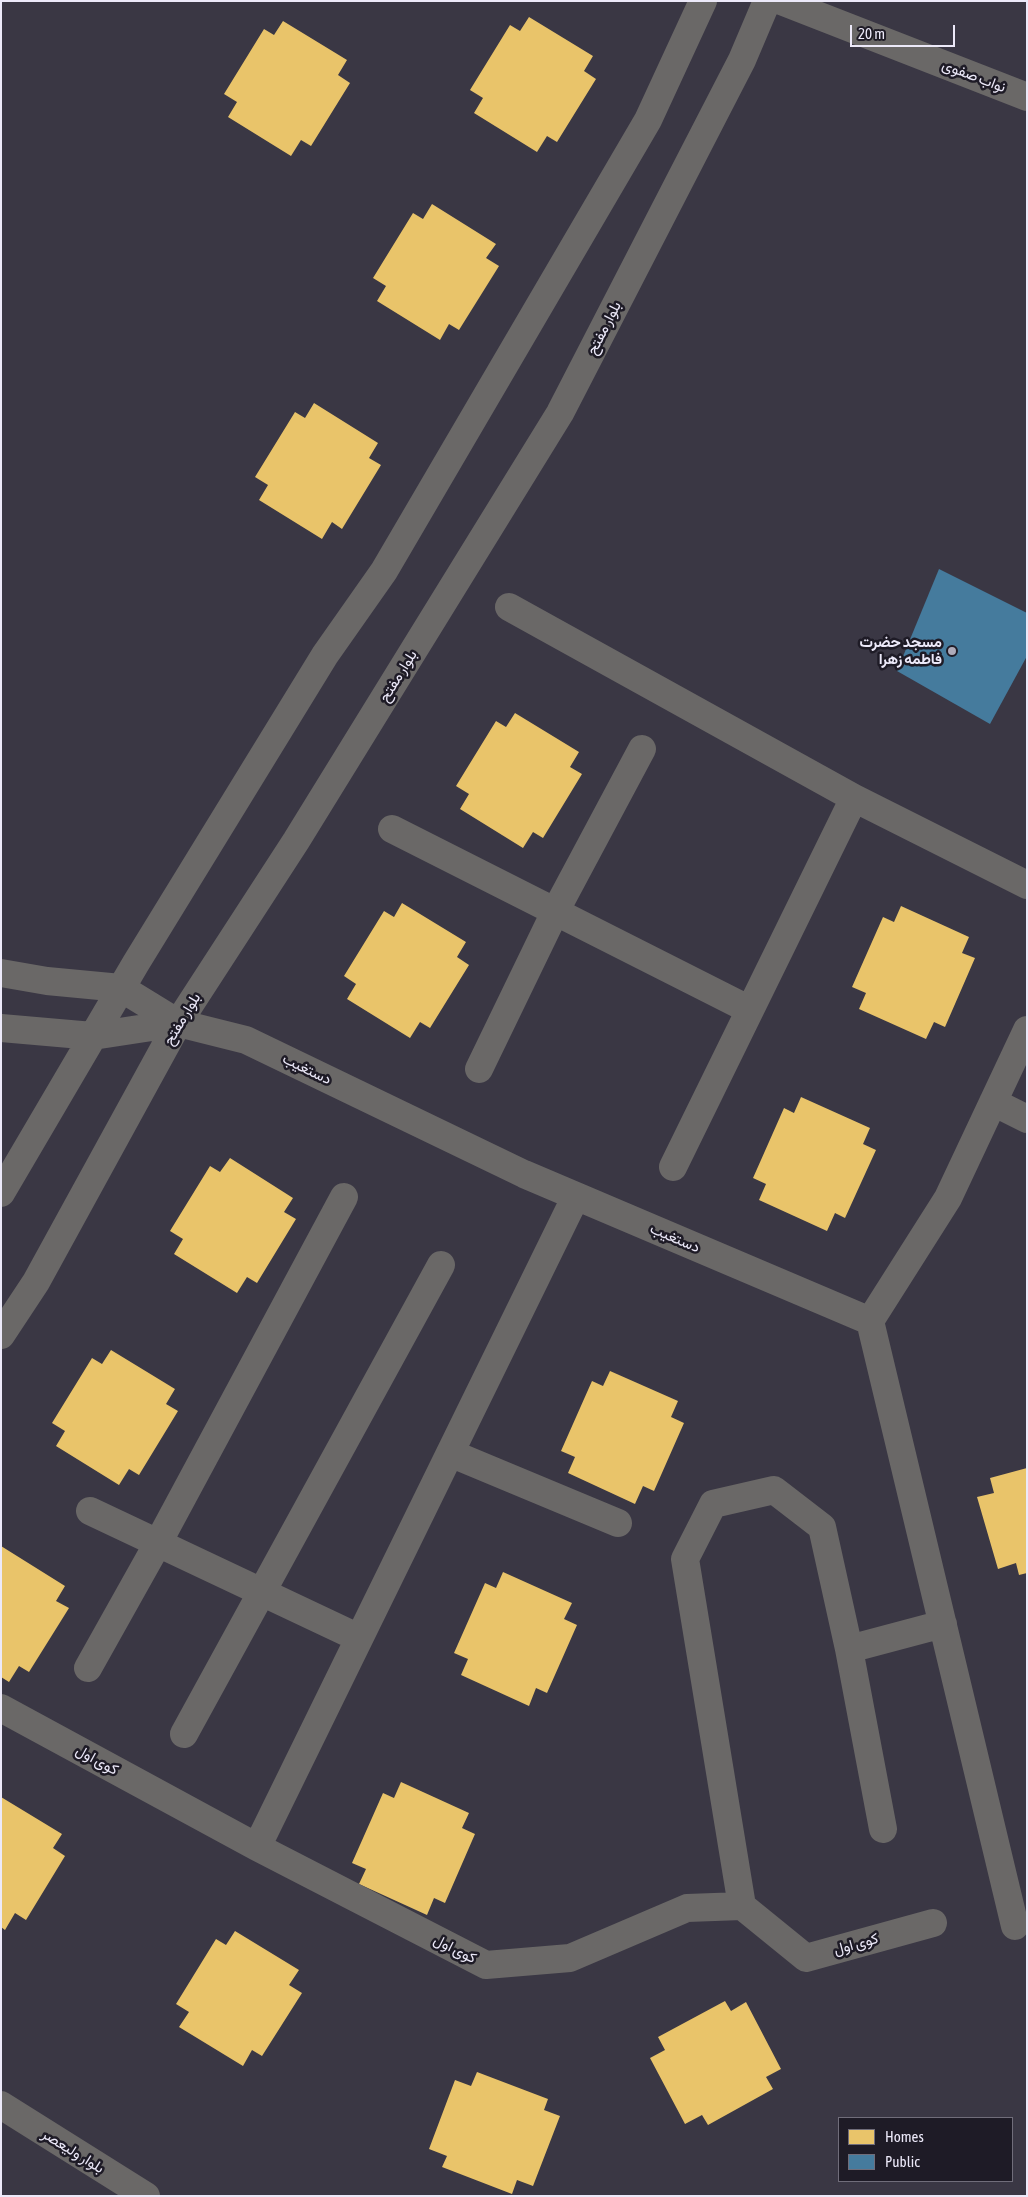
<!DOCTYPE html>
<meta charset="utf-8">
<style>
body{margin:0}
#map{position:relative;width:1028px;height:2197px;overflow:hidden;background:#3a3744;font-family:"Asap Condensed",sans-serif}
canvas{display:block}
.frame{position:absolute;inset:0;border:2px solid #ece9f9;pointer-events:none}
.legend{position:absolute;left:838px;top:2117px;width:175px;height:65px;box-sizing:border-box;background:#1e1b26;border:1px solid #706d7a;margin:0;padding:6px 9px;list-style:none;font-size:15px;color:#ece9f9}
.legend li{display:flex;align-items:center;gap:10px;height:25px}
.legend b{width:25px;border:1px solid #706d7a}
.scale{position:absolute;left:850px;top:25px;width:105px;height:22px;box-sizing:border-box;border:2px solid #ece9f9;border-top:0;padding-left:6px;font-size:15px;line-height:18px;white-space:nowrap;color:#ece9f9;-webkit-text-stroke:4px #1e1b26;paint-order:stroke}
</style>
<div id="map">
<canvas width="1028" height="2197"></canvas>
<div class="frame"></div>
<ul class="legend">
<li><b style="height:14px;background:#e9c46a"></b>Homes</li>
<li><b style="height:14px;background:#457b9d"></b>Public</li>
</ul>
<div class="scale">20 m</div>
</div>
<script>
const c = document.querySelector('canvas').getContext('2d');
c.lineJoin = 'round';
function fill(path, color) {
  c.fillStyle = color;
  c.fill(path, 'evenodd');
}
function shape(rows) {
  const path = new Path2D();
  for (const r of rows) {
    path.moveTo(r[0], r[1]);
    for (let i = 2; i < r.length; i += 2) path.lineTo(r[i], r[i + 1]);
  }
  return path;
}
function trace(path, color, width, dash) {
  c.strokeStyle = color;
  c.lineWidth = width;
  c.lineCap = dash ? 'butt' : 'round';
  c.setLineDash(dash || []);
  c.stroke(path);
}
function label(font, color, halo, rows, align = 'center') {
  c.font = font + ' "Asap Condensed",Vazirmatn,sans-serif';
  c.lineWidth = 5;
  c.setLineDash([]);
  c.textBaseline = 'middle';
  c.strokeStyle = halo;
  c.fillStyle = color;
  for (const [text, x, y, turn = 0] of rows) {
    c.save();
    c.translate(x, y);
    c.rotate((+turn || 0) * Math.PI / 180);
    c.textAlign = isNaN(turn) ? turn : align;
    if (halo) c.strokeText(text, 0, 0);
    c.fillText(text, 0, 0);
    c.restore();
  }
}
fill(shape([
 [529,17,593,56,584,71,596,79,557,142,547,136,537,152,474,113,483,98,470,90,510,25,520,31],
 [283,21,347,60,338,75,350,83,311,146,301,140,291,156,228,117,237,102,224,94,264,29,274,35],
 [432,204,496,244,486,258,499,266,459,330,449,324,440,340,377,301,386,286,373,278,413,213,423,219],
 [314,403,378,443,369,458,381,465,342,529,332,522,322,539,259,500,268,485,255,477,295,412,305,418],
 [515,713,579,752,570,767,582,774,543,838,533,832,523,848,460,809,469,794,456,786,496,721,506,727],
 [402,903,466,942,457,957,469,965,430,1028,420,1022,410,1038,347,999,356,984,344,976,384,911,394,917],
 [901,906,969,937,962,953,975,958,945,1027,934,1022,926,1039,859,1009,866,993,852,987,883,917,894,922],
 [801,1097,870,1128,863,1144,876,1150,845,1218,835,1213,827,1231,759,1200,766,1184,753,1178,784,1108,794,1113],
 [230,1158,293,1198,284,1212,296,1219,257,1283,247,1277,237,1293,174,1254,183,1239,170,1231,210,1166,220,1172],
 [111,1350,175,1389,166,1404,178,1411,139,1475,129,1469,119,1485,56,1446,65,1431,52,1423,92,1358,102,1364],
 [610,1371,678,1401,671,1417,684,1423,654,1491,643,1486,635,1504,568,1473,575,1457,561,1451,592,1381,603,1386],
 [1027,1468,1027,1573,1019,1575,1016,1563,998,1569,977,1497,994,1493,990,1478],
 [1,1546,65,1586,56,1601,69,1608,29,1672,19,1666,9,1682,1,1677],
 [503,1572,572,1603,564,1619,577,1625,547,1693,536,1688,529,1706,461,1675,468,1659,454,1653,485,1583,496,1588],
 [401,1782,469,1813,462,1828,475,1834,445,1903,434,1898,427,1915,359,1884,366,1869,352,1863,383,1793,394,1798],
 [1,1797,62,1834,53,1848,65,1856,26,1920,15,1913,5,1930,1,1927],
 [235,1931,299,1970,289,1985,302,1993,262,2056,252,2050,243,2066,179,2027,189,2012,176,2004,216,1939,226,1945],
 [725,2001,731,2011,746,2002,781,2069,766,2077,773,2089,708,2125,702,2115,685,2124,650,2058,665,2050,658,2037],
 [477,2072,548,2099,544,2110,560,2116,533,2186,517,2180,512,2194,442,2167,447,2156,429,2149,455,2080,471,2086]
]), '#e9c46a');
fill(shape([
 [939,569,1027,613,1027,656,990,724,897,671]
]), '#457b9d');
trace(shape([
 [781,1,1027,97],
 [509,607,854,798,1027,885],
 [392,829,750,1010],
 [1,973,47,981,121,988,178,1023,93,1036,1,1028],
 [178,1023,246,1040,524,1174,870,1321],
 [479,1069,555,912,642,749],
 [993,1102,1027,1119],
 [673,1167,854,798],
 [1,1193,136,963,325,655,384,571,648,120,703,1],
 [870,1321,1015,1926],
 [870,1321,948,1198,1027,1030],
 [1,1335,36,1282,178,1023,296,841,560,413,742,60,767,1],
 [450,1453,618,1523],
 [90,1511,359,1638],
 [849,1649,943,1624],
 [88,1668,158,1543,344,1197],
 [1,1708,257,1847,486,1965,570,1958,687,1908,742,1906,806,1958,933,1923],
 [184,1734,441,1265],
 [257,1847,576,1196],
 [742,1906,685,1559,713,1504,774,1490,822,1527,849,1649,883,1829],
 [1,2105,146,2196]
]), '#6a6867', 28);
for (const [x, y, r, color] of [
 [952,651,5,"#aeabba"]
]) {
  const dot = new Path2D();
  dot.arc(x, y, r, 0, 2 * Math.PI);
  c.fillStyle = color;
  c.fill(dot);
  trace(dot, '#1e1b26', 2);
}
label('15px', '#ece9f9', '#1e1b26', [
 ["نواب صفوی",974,76,21],
 ["بلوار مفتح",604,328,-63],
 ["بلوار مفتح",398,676,-58],
 ["بلوار مفتح",182,1019,-59],
 ["دستغیب",307,1069,26],
 ["دستغیب",675,1238,23],
 ["کوی اول",97,1760,29],
 ["کوی اول",856,1944,-15],
 ["کوی اول",455,1949,27],
 ["بلوار ولیعصر",73,2151,32]
]);
label('bold 15px', '#ece9f9', '#1e1b26', [
 ["مسجد حضرت",942,642],
 ["فاطمه زهرا",942,659]
], 'right');
</script>
